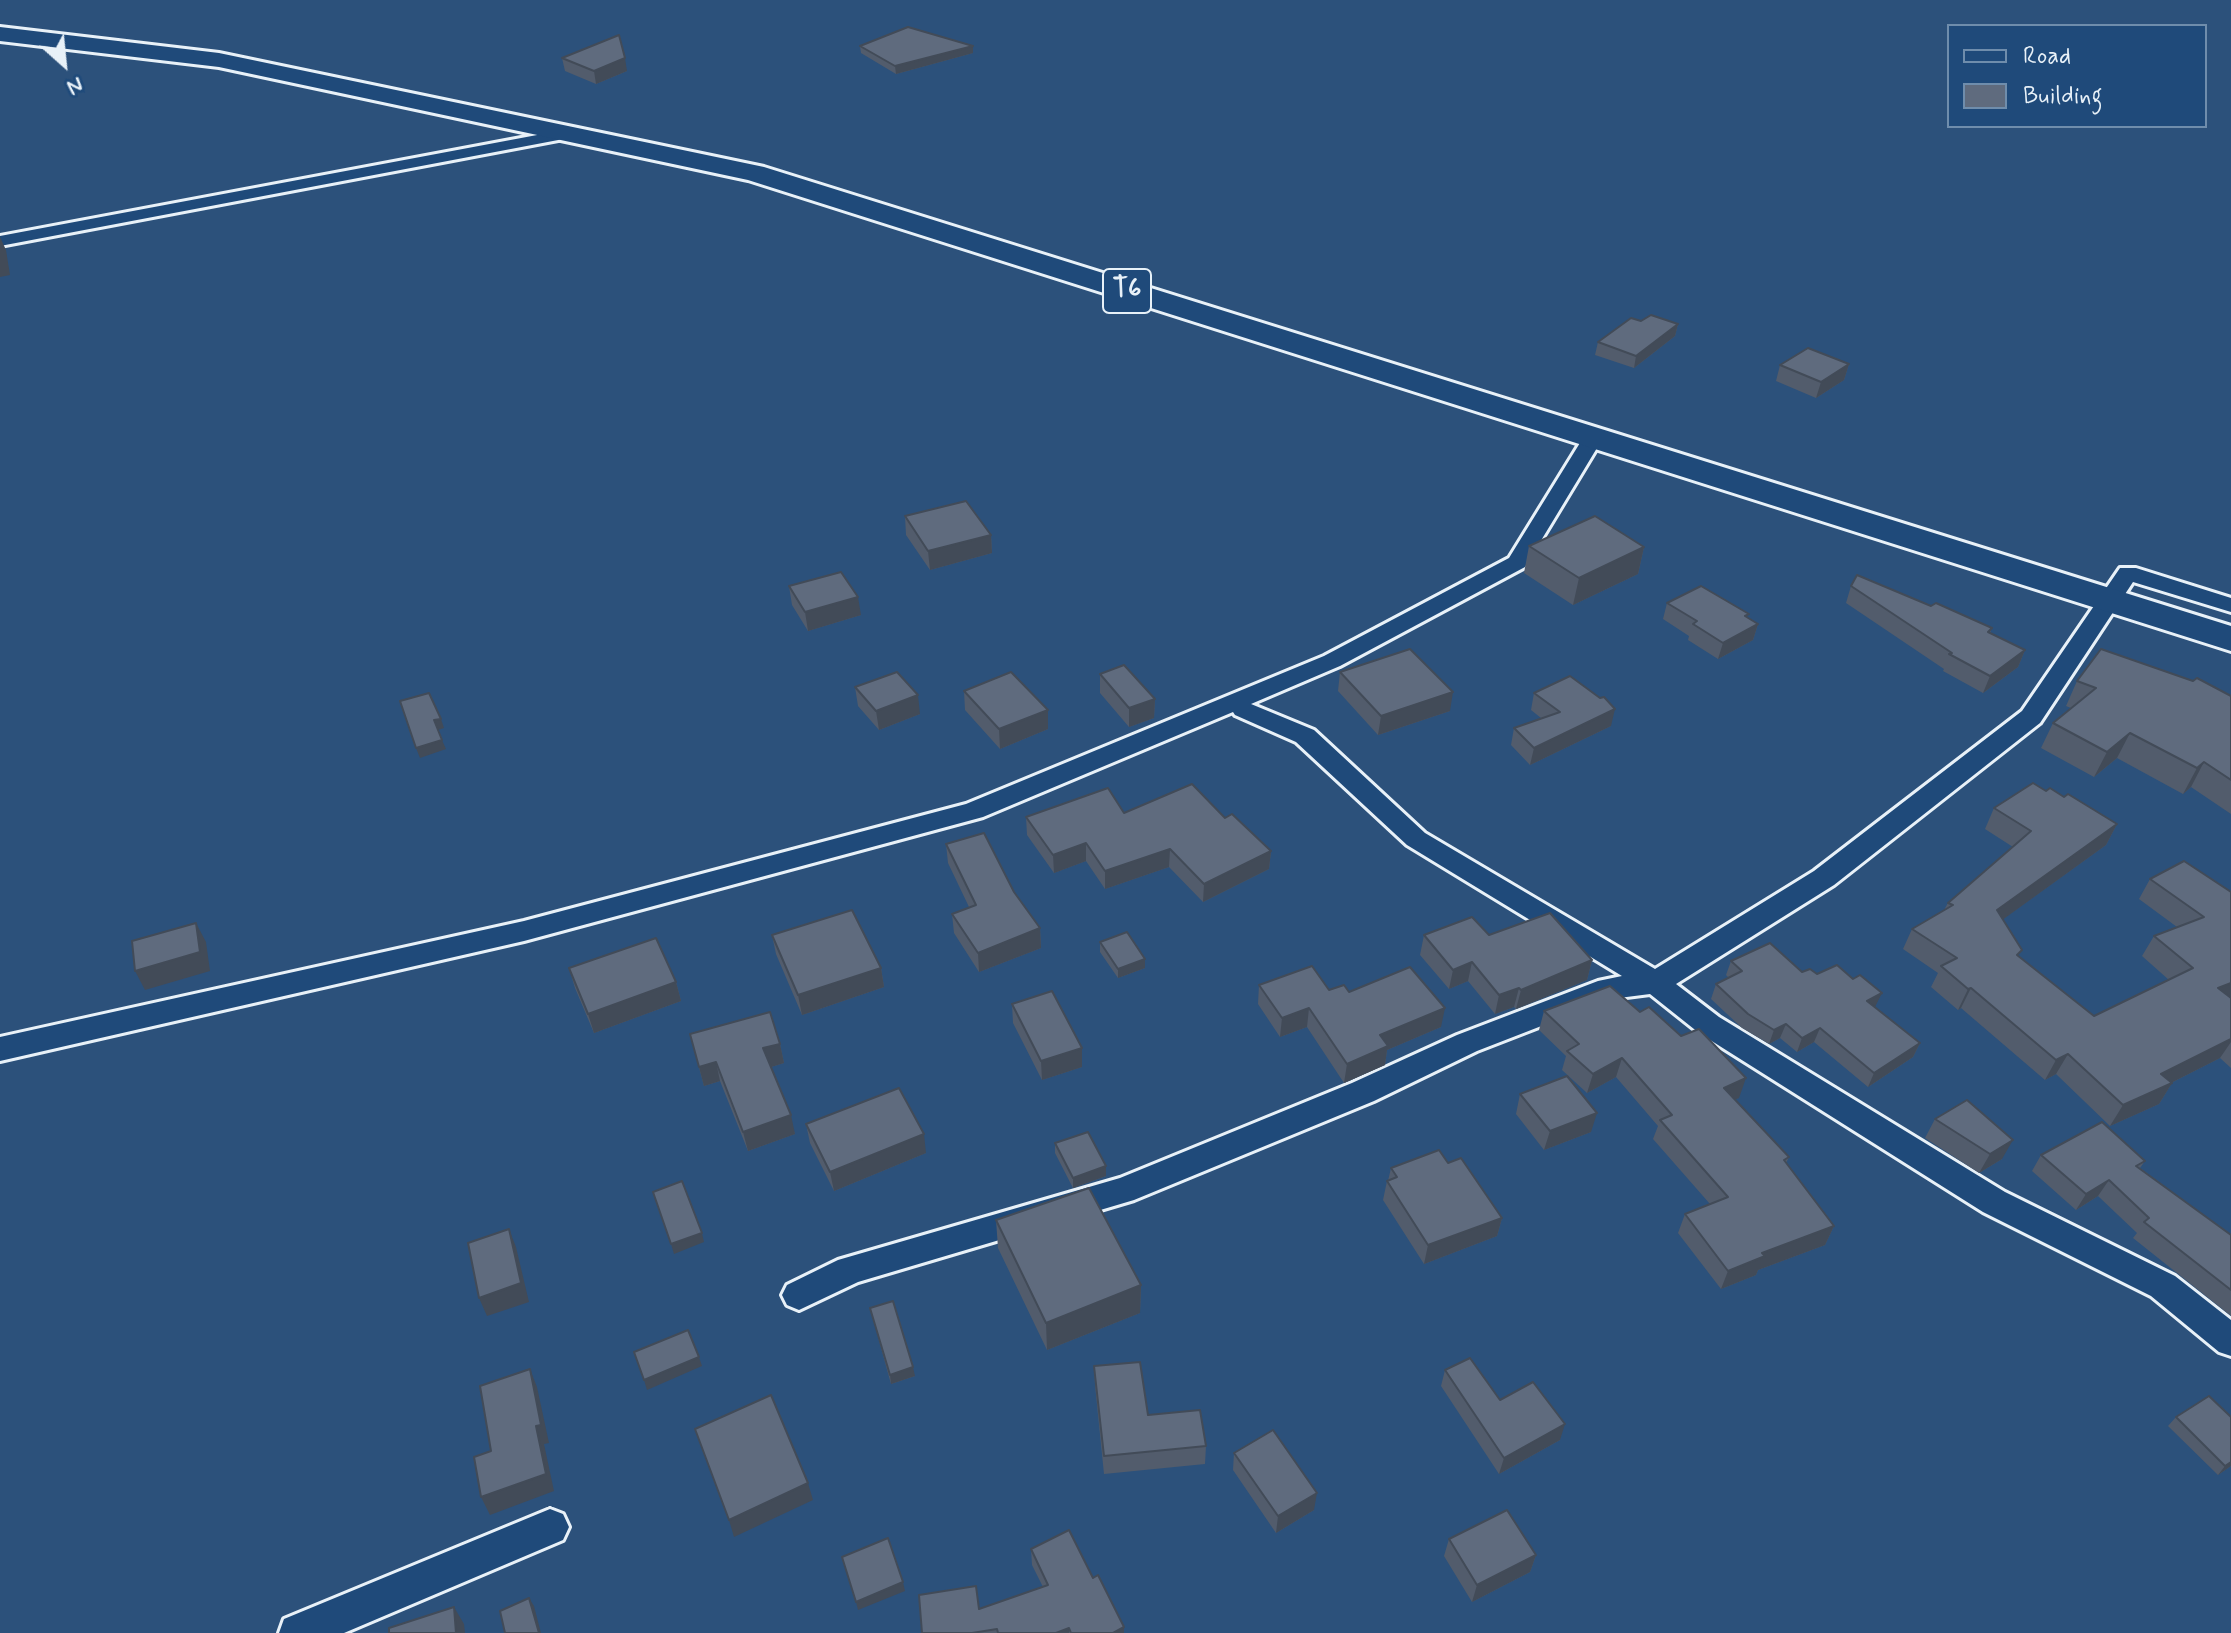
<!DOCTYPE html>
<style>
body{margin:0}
#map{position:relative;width:2231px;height:1633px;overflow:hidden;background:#2c517b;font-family:Mynerve,sans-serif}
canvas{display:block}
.legend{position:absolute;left:1947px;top:24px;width:260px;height:104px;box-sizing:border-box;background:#1f4a7a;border:2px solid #6f8dac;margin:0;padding:10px 14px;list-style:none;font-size:24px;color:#e8f1f8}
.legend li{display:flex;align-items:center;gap:16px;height:40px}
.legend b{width:40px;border:2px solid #6f8dac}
.north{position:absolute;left:24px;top:24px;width:80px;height:80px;-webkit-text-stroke:6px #1f4a7a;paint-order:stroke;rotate:153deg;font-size:22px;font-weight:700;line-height:32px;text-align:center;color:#e8f1f8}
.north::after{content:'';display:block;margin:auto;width:28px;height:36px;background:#e8f1f8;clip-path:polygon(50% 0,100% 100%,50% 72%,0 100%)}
</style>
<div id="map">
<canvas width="2231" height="1633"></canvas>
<ul class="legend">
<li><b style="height:10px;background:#1f4a7a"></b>Road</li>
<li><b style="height:22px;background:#5f6b7e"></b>Building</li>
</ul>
<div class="north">N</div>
</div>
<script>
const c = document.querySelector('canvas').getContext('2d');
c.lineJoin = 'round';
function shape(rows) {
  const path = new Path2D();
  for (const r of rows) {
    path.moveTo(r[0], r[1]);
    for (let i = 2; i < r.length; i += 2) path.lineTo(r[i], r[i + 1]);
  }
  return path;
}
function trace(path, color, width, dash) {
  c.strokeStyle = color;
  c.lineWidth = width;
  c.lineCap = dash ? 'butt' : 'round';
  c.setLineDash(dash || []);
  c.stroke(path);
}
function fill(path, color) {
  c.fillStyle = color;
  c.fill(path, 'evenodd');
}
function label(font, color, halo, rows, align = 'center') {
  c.font = font + ' Mynerve,sans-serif';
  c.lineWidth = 7;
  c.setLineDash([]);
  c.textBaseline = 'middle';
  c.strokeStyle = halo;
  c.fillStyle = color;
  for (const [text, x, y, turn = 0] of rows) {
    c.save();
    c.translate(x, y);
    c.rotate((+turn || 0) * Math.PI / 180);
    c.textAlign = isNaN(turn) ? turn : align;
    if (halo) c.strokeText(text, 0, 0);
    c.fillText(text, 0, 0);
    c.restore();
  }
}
const street = shape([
 [569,129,574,131,574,137,0,246,0,236,569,129],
 [1593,432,1603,438,1525,567,1340,666,1251,704,1314,730,1425,833,1655,969,1814,871,2022,711,2120,568,2136,568,2231,598,2231,612,2133,582,2040,723,1834,885,1676,984,1719,1017,2005,1192,2175,1276,2231,1320,2231,1356,2219,1352,2151,1296,1983,1212,1699,1033,1650,994,1611,999,1477,1051,1374,1101,1134,1200,858,1282,799,1310,787,1305,782,1295,787,1285,838,1260,1120,1178,1352,1083,1457,1035,1598,981,1622,976,1407,845,1296,742,1235,715,1233,712,983,817,524,941,0,1061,0,1037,524,921,966,804,1324,656,1509,558,1583,438,1593,432],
 [550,1509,563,1514,569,1527,563,1540,344,1633,279,1633,284,1619,550,1509]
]);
const highway = shape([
 [0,27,219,53,764,167,2231,626,2231,651,748,180,219,67,0,41,0,27]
]);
trace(street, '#e8f1f8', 6);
trace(highway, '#e8f1f8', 6);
fill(street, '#1f4a7a');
fill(highway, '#1f4a7a');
fill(shape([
 [860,46,973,46,973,53,896,74,861,53],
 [562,58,627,71,596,84,565,71],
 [1641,321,1678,324,1675,336,1634,368,1595,355,1598,342],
 [1849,364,1844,380,1816,398,1776,381,1780,365],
 [905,516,991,535,992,553,930,570,906,535],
 [1529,546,1644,547,1638,574,1573,605,1524,573],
 [789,586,861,615,808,631,792,605],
 [1851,586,1931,606,1992,628,1990,633,2025,650,2018,667,1983,693,1943,671,1944,669,1846,603],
 [1667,603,1748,618,1758,624,1753,640,1718,659,1688,640,1689,636,1663,619],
 [1340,672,1450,711,1378,735,1338,691],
 [1100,674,1155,699,1154,718,1129,727,1100,693],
 [2077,681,2231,696,2231,814,2191,787,2183,794,2117,758,2094,777,2041,748,2053,723,2071,708,2066,706],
 [855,687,920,714,879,730,858,706],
 [964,691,1048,729,1000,749,965,710],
 [1534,693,1611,726,1530,765,1511,745,1514,728,1541,718,1531,710],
 [2046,791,2064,797,2117,824,2106,845,2003,919,2019,957,2094,1016,2169,980,2142,956,2154,936,2177,927,2139,899,2150,879,2184,861,2231,998,2231,1068,2220,1058,2171,1083,2172,1083,2159,1104,2110,1126,2056,1074,2045,1080,1961,1008,1958,1010,1931,987,1938,973,1903,949,1912,929,1944,910,1948,903,2013,847,1985,829,1994,808],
 [1124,813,1225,818,1271,851,1269,869,1203,902,1169,867,1105,889,1086,861,1054,873,1027,835,1026,817],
 [946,844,1014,892,1040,928,1041,948,979,972,954,933,952,914,969,907,948,863],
 [772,935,881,968,884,987,802,1015,776,954],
 [1424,935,1489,935,1592,960,1587,980,1516,1009,1514,1007,1495,1014,1468,981,1449,989,1420,955],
 [1100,942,1145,968,1118,978,1100,952],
 [1731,961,1817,974,1875,1007,1920,1043,1913,1057,1868,1087,1814,1042,1797,1052,1780,1038,1769,1044,1742,1028,1711,999,1716,984,1729,978,1726,975],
 [569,968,676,982,681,1001,594,1033,575,988],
 [1259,985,1349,992,1441,1027,1387,1050,1385,1065,1344,1083,1307,1027,1280,1037,1258,1004],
 [1012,1004,1082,1067,1042,1080,1013,1023],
 [1544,1011,1640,1012,1739,1098,1735,1099,1789,1157,1786,1163,1834,1226,1825,1245,1758,1270,1756,1275,1721,1289,1678,1233,1685,1214,1710,1204,1653,1139,1658,1126,1616,1077,1587,1093,1562,1070,1566,1056,1539,1030],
 [690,1034,780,1044,784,1063,771,1067,795,1134,748,1151,720,1081,704,1086],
 [1520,1094,1591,1132,1544,1150,1516,1114],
 [1935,1119,2002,1159,1979,1173,1925,1138],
 [806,1124,926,1153,834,1191,810,1143],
 [1055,1143,1106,1176,1073,1188,1055,1153],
 [2041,1155,2145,1161,2140,1168,2231,1235,2231,1316,2133,1238,2137,1233,2098,1196,2076,1210,2032,1171],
 [1448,1163,1502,1218,1497,1236,1424,1264,1383,1200,1387,1181,1388,1181,1391,1168],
 [996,1220,1141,1285,1140,1313,1047,1350,998,1248],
 [870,1308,915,1376,891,1384],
 [1094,1366,1148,1415,1206,1446,1205,1464,1104,1474,1095,1385],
 [1445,1370,1500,1400,1560,1440,1499,1474,1441,1386],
 [2176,1417,2231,1466,2218,1475,2168,1426],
 [1234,1453,1314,1510,1276,1533,1233,1470],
 [1449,1539,1536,1555,1530,1572,1472,1602,1444,1556],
 [1031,1549,1093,1578,1124,1627,1124,1633,922,1633,979,1609,1043,1587,1032,1565]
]), '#525c6c');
fill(shape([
 [973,46,973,53,896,74,895,66],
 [625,58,627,71,596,84,594,71],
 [0,237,6,250,10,275,0,277],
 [1678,324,1675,336,1634,368,1636,356],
 [1849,364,1844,380,1816,398,1821,382],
 [991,535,992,553,930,570,928,551],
 [1644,547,1638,574,1573,605,1579,578],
 [858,597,861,615,808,631,805,612],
 [1758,624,1753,640,1718,659,1723,643],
 [2025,650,2018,667,1983,693,1990,676],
 [1453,692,1450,711,1378,735,1381,716],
 [918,695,920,714,879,730,876,711],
 [1155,699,1154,718,1129,727,1129,708],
 [1615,709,1611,726,1530,765,1534,748],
 [1048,710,1048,729,1000,749,999,729],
 [441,719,444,728,438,730,434,720],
 [2130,733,2117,758,2094,777,2107,752],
 [442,740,446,749,420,758,416,748],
 [2204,762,2191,787,2183,794,2197,768],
 [2117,824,2106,845,1987,931,1997,910],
 [1086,843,1086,861,1054,873,1053,855],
 [1170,849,1169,867,1105,889,1105,871],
 [1271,851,1269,869,1203,902,1204,884],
 [196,923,206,942,210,971,145,990,135,971],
 [1040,928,1041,948,979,972,978,953],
 [1145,959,1145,968,1118,978,1118,969],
 [1592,960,1587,980,1516,1009,1521,990],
 [1472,962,1468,981,1449,989,1453,970],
 [881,968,884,987,802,1015,798,995],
 [676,982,681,1001,594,1033,588,1014],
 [2231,983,2231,998,2218,988],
 [1519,988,1514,1007,1495,1014,1499,995],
 [1971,988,1961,1008,1958,1010,1968,989],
 [1882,993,1875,1007,1867,1001],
 [1309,1008,1307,1027,1280,1037,1282,1018],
 [1445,1008,1441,1027,1387,1050,1385,1065,1344,1083,1347,1064,1380,1035],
 [1786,1024,1780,1038,1769,1044,1774,1030],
 [1820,1028,1814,1042,1797,1052,1802,1038],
 [2231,1039,2231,1042,2220,1058,2153,1092,2172,1083,2159,1104,2110,1126,2123,1105,2161,1074],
 [1920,1043,1913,1057,1868,1087,1874,1073],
 [780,1044,784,1063,768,1068,763,1048],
 [1082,1048,1082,1067,1042,1080,1041,1061],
 [2068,1054,2056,1074,2045,1080,2056,1060],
 [1622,1058,1616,1077,1587,1093,1593,1074],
 [716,1062,720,1081,704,1086,699,1067],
 [1746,1078,1739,1098,1717,1107,1724,1088],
 [1597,1113,1591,1132,1544,1150,1550,1131],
 [791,1115,795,1134,748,1151,743,1132],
 [924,1134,926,1153,834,1191,830,1172],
 [2013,1140,2002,1159,1979,1173,1990,1154],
 [1106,1166,1106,1176,1073,1188,1073,1178],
 [2109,1180,2098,1196,2076,1210,2086,1194],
 [1502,1218,1497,1236,1424,1264,1428,1245],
 [1834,1226,1825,1245,1758,1270,1756,1275,1721,1289,1728,1271,1762,1253],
 [509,1229,516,1247,529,1302,487,1316,479,1298],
 [702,1233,704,1242,674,1254,671,1244],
 [1141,1285,1140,1313,1047,1350,1046,1323],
 [699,1357,702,1366,647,1390,644,1380],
 [913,1367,915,1376,891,1384,890,1375],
 [530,1369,537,1387,549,1443,544,1444,554,1491,490,1515,481,1497,536,1426],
 [1565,1424,1560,1440,1499,1474,1504,1458],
 [2231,1462,2231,1466,2218,1475,2225,1466],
 [808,1483,813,1500,734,1537,729,1520],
 [1317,1493,1314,1510,1276,1533,1278,1516],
 [1536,1555,1530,1572,1472,1602,1477,1585],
 [903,1582,905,1591,858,1610,856,1602],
 [529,1598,534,1606,541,1633,539,1633],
 [454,1607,464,1624,465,1633,456,1633],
 [1124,1627,1124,1633,1113,1633],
 [1069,1628,1069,1633,1056,1633]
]), '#424b58');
const building = shape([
 [908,27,973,46,895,66,860,46,908,27],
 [619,35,625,58,594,71,562,58,619,35],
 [1651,315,1678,324,1636,356,1598,342,1631,318,1641,321,1651,315],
 [1808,348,1849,364,1821,382,1780,365,1808,348],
 [966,501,991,535,928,551,905,516,966,501],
 [1595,516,1644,547,1579,578,1529,546,1595,516],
 [841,572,858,597,805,612,789,586,841,572],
 [1857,575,1931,606,1936,603,1992,628,1988,632,2025,650,1990,676,1949,654,1952,653,1851,586,1857,575],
 [1701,586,1749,614,1745,616,1758,624,1723,643,1693,624,1697,621,1667,603,1701,586],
 [1410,649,1453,692,1381,716,1340,672,1410,649],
 [2101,649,2193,681,2197,678,2231,696,2231,780,2204,762,2197,768,2130,733,2107,752,2053,723,2096,688,2077,681,2101,649],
 [1124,665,1155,699,1129,708,1100,674,1124,665],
 [897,672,918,695,876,711,855,687,897,672],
 [1011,672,1048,710,999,729,964,691,1011,672],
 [1570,676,1600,698,1604,697,1615,709,1534,748,1514,728,1560,712,1534,693,1570,676],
 [429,693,441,719,434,720,442,740,416,748,400,701,429,693],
 [2033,783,2046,791,2050,788,2064,797,2068,794,2117,824,1997,910,2022,950,2017,955,2094,1016,2193,968,2154,936,2204,917,2150,879,2184,861,2231,892,2231,983,2218,988,2231,998,2231,1039,2161,1074,2172,1083,2123,1105,2068,1054,2056,1060,1971,988,1968,989,1941,966,1957,958,1912,929,1953,905,1948,903,2031,831,1994,808,2033,783],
 [1192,784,1225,818,1232,814,1271,851,1204,884,1170,849,1105,871,1086,843,1053,855,1026,817,1108,788,1124,813,1192,784],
 [984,833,1014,892,1040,928,978,953,952,914,976,905,946,844,984,833],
 [852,910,881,968,798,995,772,935,852,910],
 [1550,913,1592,960,1521,990,1519,988,1499,995,1472,962,1453,970,1424,935,1472,917,1489,935,1550,913],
 [196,923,200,952,135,971,132,941,196,923],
 [1127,932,1145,959,1118,969,1100,942,1127,932],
 [656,938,676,982,588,1014,569,968,656,938],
 [1770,943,1802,972,1810,969,1817,974,1837,965,1853,979,1860,975,1882,993,1867,1001,1920,1043,1874,1073,1820,1028,1802,1038,1786,1024,1774,1030,1748,1014,1716,984,1742,971,1731,961,1770,943],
 [1312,966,1329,990,1344,985,1349,992,1410,967,1445,1008,1380,1035,1388,1046,1347,1064,1309,1008,1282,1018,1259,985,1312,966],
 [1610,986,1640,1012,1649,1007,1681,1036,1699,1029,1746,1078,1724,1088,1789,1157,1784,1160,1834,1226,1762,1253,1765,1256,1728,1271,1685,1214,1728,1197,1660,1120,1672,1115,1622,1058,1593,1074,1567,1051,1579,1044,1544,1011,1610,986],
 [1052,991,1082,1048,1041,1061,1012,1004,1052,991],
 [770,1012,780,1044,763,1048,791,1115,743,1132,716,1062,699,1067,690,1034,770,1012],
 [1567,1076,1597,1113,1550,1131,1520,1094,1567,1076],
 [899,1088,924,1134,830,1172,806,1124,899,1088],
 [1967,1100,2013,1140,1990,1154,1935,1119,1967,1100],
 [2102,1122,2145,1161,2136,1166,2231,1235,2231,1290,2144,1222,2149,1218,2109,1180,2086,1194,2041,1155,2102,1122],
 [1088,1132,1106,1166,1073,1178,1055,1143,1088,1132],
 [1439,1150,1448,1163,1461,1158,1502,1218,1428,1245,1387,1181,1397,1177,1391,1168,1439,1150],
 [682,1181,702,1233,671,1244,653,1192,682,1181],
 [1089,1188,1141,1285,1046,1323,996,1220,1089,1188],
 [509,1229,521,1283,479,1298,468,1243,509,1229],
 [893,1301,913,1367,890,1375,870,1308,893,1301],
 [688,1330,699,1357,644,1380,634,1352,688,1330],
 [1470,1358,1500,1400,1533,1382,1565,1424,1504,1458,1445,1370,1470,1358],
 [1140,1362,1148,1415,1200,1410,1206,1446,1104,1456,1094,1366,1140,1362],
 [530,1369,541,1425,536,1426,546,1474,481,1497,474,1457,491,1451,480,1386,530,1369],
 [771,1395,808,1483,729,1520,695,1429,771,1395],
 [2209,1396,2231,1417,2231,1462,2225,1466,2176,1417,2209,1396],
 [1273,1430,1317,1493,1278,1516,1234,1453,1273,1430],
 [1507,1510,1536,1555,1477,1585,1449,1539,1507,1510],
 [1069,1530,1093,1578,1098,1575,1124,1627,1113,1633,1071,1633,1069,1628,1056,1633,998,1633,997,1629,972,1633,922,1633,919,1595,976,1586,979,1609,1048,1585,1031,1549,1069,1530],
 [888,1538,903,1582,856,1602,842,1557,888,1538],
 [529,1598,539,1633,505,1633,500,1611,529,1598],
 [454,1607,456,1633,389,1633,389,1628,454,1607]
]);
fill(building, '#5f6b7e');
trace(building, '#424b58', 2);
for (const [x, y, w] of [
 [1127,291,48]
]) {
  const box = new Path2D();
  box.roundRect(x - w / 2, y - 22, w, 44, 6);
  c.fillStyle = '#1f4a7a';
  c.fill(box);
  trace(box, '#e8f1f8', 2);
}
label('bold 26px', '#e8f1f8', null, [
 ["T6",1127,291]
]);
</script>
